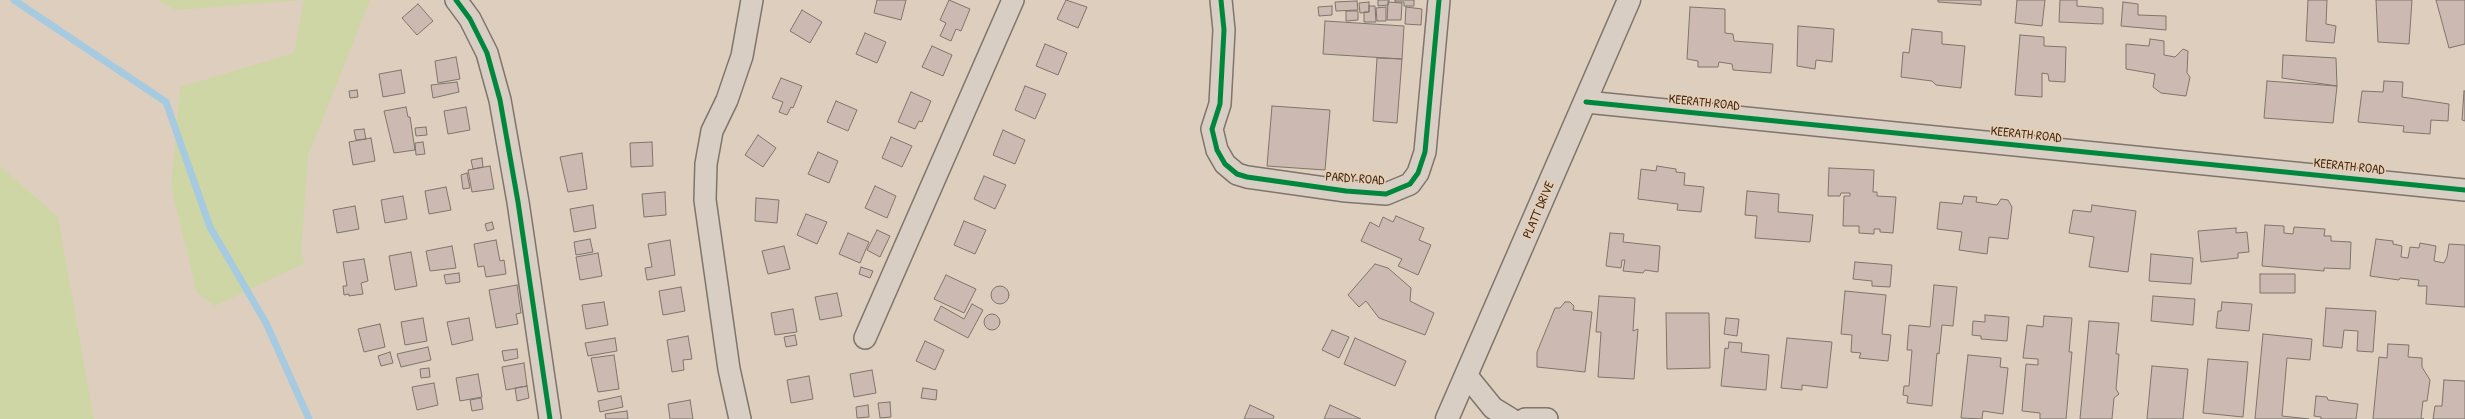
<!DOCTYPE html>
<style>
body{margin:0}
canvas{display:block;background:#ddcebe}
</style>
<canvas width="2465" height="419"></canvas>
<script>
const c = document.querySelector('canvas').getContext('2d');
c.lineJoin = 'round';
function fill(path, color) {
  c.fillStyle = color;
  c.fill(path, 'evenodd');
}
function shape(rows) {
  const path = new Path2D();
  for (const r of rows) {
    if (r.length === 3) {
      path.moveTo(r[0] + r[2], r[1]);
      path.arc(r[0], r[1], r[2], 0, 2 * Math.PI);
      continue;
    }
    path.moveTo(r[0], r[1]);
    for (let i = 2; i < r.length; i += 2) path.lineTo(r[i], r[i + 1]);
  }
  return path;
}
function trace(path, color, width, dash) {
  c.strokeStyle = color;
  c.lineWidth = width;
  c.lineCap = dash ? 'butt' : 'round';
  c.setLineDash(dash || []);
  c.stroke(path);
}
function label(font, color, halo, rows, align = 'center') {
  c.font = font + ' "Patrick Hand",sans-serif';
  c.lineWidth = 3;
  c.setLineDash([]);
  c.textBaseline = 'middle';
  c.strokeStyle = halo;
  c.fillStyle = color;
  for (const [text, x, y, turn = 0] of rows) {
    c.save();
    c.translate(x, y);
    c.rotate((+turn || 0) * Math.PI / 180);
    c.textAlign = isNaN(turn) ? turn : align;
    if (halo) c.strokeText(text, 0, 0);
    c.fillText(text, 0, 0);
    c.restore();
  }
}
fill(shape([
 [157,0,370,0,308,156,301,252,305,263,215,306,197,293,171,187,180,87,294,53,304,0,176,10],
 [0,166,58,217,94,419,0,419]
]), '#cfd6a6');
trace(shape([
 [14,0,166,102,210,227,266,323,309,419]
]), '#a6cae0', 7);
const building = shape([
 [877,0,906,0,901,20,874,13,877,0],
 [949,0,970,9,961,31,956,29,951,41,940,36,946,23,940,20,949,0],
 [1066,0,1087,7,1078,28,1057,19,1066,0],
 [1378,0,1389,0,1389,1,1388,5,1378,6,1378,0],
 [1395,0,1414,0,1414,6,1404,6,1404,2,1395,2,1395,0],
 [1938,0,1981,0,1981,5,1938,2,1938,0],
 [2017,0,2045,0,2042,26,2015,23,2017,0],
 [2060,0,2077,0,2077,6,2103,8,2103,24,2059,22,2060,0],
 [2308,0,2327,0,2326,24,2336,26,2334,43,2306,41,2308,0],
 [2376,0,2412,0,2409,44,2378,42,2376,0],
 [2436,0,2465,0,2465,44,2449,48,2436,0],
 [1357,1,1358,10,1336,11,1335,2,1357,1],
 [1369,2,1369,12,1360,13,1359,3,1369,2],
 [1388,2,1402,3,1401,20,1387,20,1388,2],
 [2123,2,2138,4,2138,15,2166,16,2166,30,2121,26,2123,2],
 [418,4,433,21,417,35,402,18,418,4],
 [1332,6,1332,15,1319,16,1318,7,1332,6],
 [1369,6,1375,6,1376,22,1364,22,1364,12,1369,12,1369,6],
 [1386,7,1386,21,1377,21,1376,8,1386,7],
 [1406,7,1422,9,1421,25,1405,24,1406,7],
 [1690,7,1725,9,1725,33,1733,34,1734,41,1773,44,1771,73,1733,70,1732,64,1719,62,1718,67,1698,67,1698,61,1687,59,1690,7],
 [802,10,822,22,810,43,790,31,802,10],
 [1346,11,1358,11,1358,20,1346,21,1346,11],
 [1325,21,1404,26,1402,59,1323,54,1325,21],
 [1798,26,1834,29,1832,62,1816,60,1815,69,1797,66,1798,26],
 [1912,29,1942,32,1942,44,1965,46,1961,88,1936,85,1932,81,1901,77,1903,52,1909,53,1912,29],
 [865,33,886,42,877,63,856,54,865,33],
 [2020,35,2044,37,2044,46,2066,47,2065,82,2049,81,2048,74,2042,73,2042,97,2015,95,2020,35],
 [2150,39,2164,41,2164,55,2175,57,2183,49,2188,51,2187,73,2190,77,2186,96,2161,93,2153,87,2155,74,2126,69,2126,44,2149,46,2150,39],
 [1045,44,1067,53,1058,75,1036,66,1045,44],
 [932,46,952,55,943,76,922,67,932,46],
 [2283,55,2336,58,2337,86,2282,78,2283,55],
 [456,57,460,79,438,83,435,61,456,57],
 [1377,58,1402,59,1397,123,1373,121,1377,58],
 [401,70,405,93,383,97,379,74,401,70],
 [781,78,802,86,793,108,791,107,787,115,779,112,783,102,772,98,781,78],
 [2267,81,2337,86,2333,123,2264,118,2267,81],
 [2384,81,2403,82,2402,97,2449,104,2448,121,2431,120,2430,134,2403,132,2404,126,2358,122,2362,91,2383,92,2384,81],
 [457,82,459,92,433,98,431,85,457,82],
 [1025,86,1046,94,1035,119,1015,110,1025,86],
 [357,90,358,97,350,98,349,91,357,90],
 [2464,91,2465,91,2465,121,2462,120,2464,91],
 [911,92,931,101,922,122,919,121,915,129,898,122,911,92],
 [836,101,857,110,848,131,827,122,836,101],
 [1272,106,1330,110,1325,170,1267,166,1272,106],
 [406,107,408,117,410,117,415,150,394,153,384,111,406,107],
 [466,107,470,130,448,134,444,111,466,107],
 [426,127,427,135,416,136,415,128,426,127],
 [364,129,366,139,356,140,354,130,364,129],
 [1003,130,1025,140,1015,164,993,155,1003,130],
 [758,135,776,148,763,167,745,155,758,135],
 [891,137,912,146,902,167,882,158,891,137],
 [371,138,375,161,353,165,349,142,371,138],
 [423,142,425,154,416,155,415,143,423,142],
 [652,142,653,166,631,167,630,143,652,142],
 [818,152,838,161,829,183,808,174,818,152],
 [582,153,587,189,568,192,560,157,582,153],
 [482,158,483,167,473,169,471,160,482,158],
 [490,166,494,189,472,192,468,170,490,166],
 [1657,166,1676,169,1676,172,1685,173,1684,185,1704,187,1701,212,1677,210,1678,204,1638,199,1641,169,1656,171,1657,166],
 [1829,168,1874,170,1873,192,1877,192,1877,196,1896,197,1893,233,1880,232,1880,229,1874,229,1874,234,1859,233,1859,226,1843,226,1844,196,1850,196,1850,193,1841,193,1840,196,1828,196,1829,168],
 [467,173,470,188,463,189,461,175,467,173],
 [984,176,1006,185,995,209,974,199,984,176],
 [875,186,896,196,887,218,865,208,875,186],
 [446,187,451,210,429,214,425,191,446,187],
 [1747,191,1779,194,1778,212,1813,215,1810,242,1755,238,1757,216,1745,215,1747,191],
 [665,192,666,215,644,217,642,194,665,192],
 [403,196,407,219,385,223,381,200,403,196],
 [1964,196,1977,197,1976,202,1997,205,2001,199,2008,200,2012,207,2008,239,1989,237,1987,254,1959,250,1962,232,1937,229,1940,202,1962,204,1964,196],
 [756,198,779,200,777,223,755,221,756,198],
 [593,205,596,228,574,232,570,209,593,205],
 [2092,205,2136,211,2128,272,2089,267,2094,237,2069,233,2073,210,2091,212,2092,205],
 [355,206,359,229,337,233,333,210,355,206],
 [806,214,827,222,817,244,797,235,806,214],
 [1396,216,1424,228,1419,240,1431,245,1418,275,1398,266,1402,259,1361,241,1370,222,1379,227,1383,217,1393,222,1396,216],
 [964,221,986,230,975,254,954,245,964,221],
 [492,222,494,229,487,231,485,224,492,222],
 [2265,225,2284,226,2284,233,2293,234,2294,227,2325,229,2324,236,2331,236,2331,241,2351,242,2350,269,2324,268,2324,271,2262,266,2265,225],
 [2236,228,2236,233,2247,232,2249,252,2238,253,2238,258,2201,262,2198,231,2236,228],
 [877,230,890,236,880,257,867,250,877,230],
 [848,233,869,242,860,263,839,254,848,233],
 [1610,233,1624,234,1623,242,1660,246,1658,272,1645,270,1643,273,1623,271,1625,260,1622,260,1621,268,1606,266,1610,233],
 [590,239,593,252,576,255,574,242,590,239],
 [2376,239,2393,241,2393,244,2402,246,2401,257,2408,258,2410,247,2419,248,2420,243,2436,246,2434,261,2444,263,2447,257,2449,244,2465,245,2465,307,2426,304,2427,286,2418,286,2419,280,2400,278,2399,280,2370,276,2376,239],
 [496,240,500,261,504,260,506,274,486,277,484,266,478,267,474,244,496,240],
 [670,240,675,275,647,280,645,268,652,267,648,244,670,240],
 [452,246,456,268,430,271,426,251,452,246],
 [784,246,790,269,768,274,762,251,784,246],
 [411,252,417,286,395,290,389,256,411,252],
 [598,253,602,276,580,280,576,257,598,253],
 [2151,254,2193,258,2191,284,2149,281,2151,254],
 [364,259,368,281,361,283,363,294,349,296,349,294,344,295,343,286,347,286,343,262,364,259],
 [1855,262,1892,265,1890,287,1872,286,1872,281,1853,279,1855,262],
 [1375,264,1388,268,1411,288,1410,301,1434,313,1425,335,1379,318,1366,301,1359,307,1348,295,1375,264],
 [861,267,873,271,870,278,859,274,861,267],
 [459,273,460,282,446,284,444,275,459,273],
 [2260,274,2295,274,2295,293,2260,293,2260,274],
 [946,275,976,289,964,313,934,299,946,275],
 [517,285,521,313,516,314,518,324,496,328,489,290,517,285],
 [1934,285,1957,287,1953,326,1942,325,1939,354,1937,353,1932,406,1907,403,1908,396,1903,395,1904,386,1909,386,1912,350,1907,350,1909,325,1930,327,1934,285],
 [1000,295,9],
 [681,287,685,311,663,315,659,291,681,287],
 [1845,291,1886,295,1882,334,1891,335,1888,361,1859,358,1861,353,1851,352,1852,335,1841,334,1845,291],
 [837,293,842,316,820,320,815,297,837,293],
 [1599,296,1635,298,1633,331,1638,329,1634,379,1598,377,1601,332,1596,332,1599,296],
 [2153,296,2195,299,2193,325,2151,321,2153,296],
 [604,302,608,325,586,329,582,305,604,302],
 [1565,302,1570,302,1574,306,1573,310,1592,312,1585,372,1537,367,1537,352,1555,308,1560,308,1565,302],
 [2222,302,2252,304,2249,331,2216,328,2218,311,2221,311,2222,302],
 [972,304,983,310,968,338,934,320,941,306,964,319,972,304],
 [2326,308,2376,311,2373,352,2357,351,2358,331,2344,330,2342,348,2323,346,2326,308],
 [793,309,797,332,775,335,771,313,793,309],
 [1666,313,1709,313,1710,368,1667,369,1666,313],
 [992,322,8],
 [1985,315,2009,317,2007,341,1981,339,1981,336,1972,335,1973,321,1985,322,1985,315],
 [2044,316,2072,318,2069,352,2072,352,2066,419,2040,419,2040,413,2022,411,2026,364,2038,365,2038,359,2023,358,2027,325,2043,327,2044,316],
 [423,318,427,341,405,345,401,322,423,318],
 [469,318,473,340,452,345,447,322,469,318],
 [1726,318,1739,319,1737,336,1724,334,1726,318],
 [2089,321,2119,323,2116,354,2119,354,2116,389,2119,394,2114,398,2112,419,2080,419,2089,321],
 [380,324,385,347,364,352,358,329,380,324],
 [1332,330,1349,337,1339,358,1322,350,1332,330],
 [2263,334,2312,339,2310,360,2287,358,2282,416,2309,419,2255,419,2263,334],
 [795,335,797,345,786,347,784,337,795,335],
 [688,336,692,359,683,360,684,370,672,372,667,340,688,336],
 [615,338,617,351,588,356,585,343,615,338],
 [1355,338,1406,361,1395,386,1344,364,1355,338],
 [1787,338,1832,342,1827,388,1802,385,1802,390,1781,388,1787,338],
 [925,341,944,350,935,370,916,361,925,341],
 [1729,342,1742,343,1741,352,1769,355,1766,390,1721,386,1725,348,1728,349,1729,342],
 [2388,344,2409,345,2408,357,2422,358,2422,367,2430,380,2427,401,2423,401,2421,418,2424,419,2373,419,2379,357,2387,358,2388,344],
 [428,347,431,360,401,367,397,354,428,347],
 [517,349,518,358,504,361,502,351,517,349],
 [390,352,393,363,381,366,378,356,390,352],
 [614,355,619,389,598,392,591,358,614,355],
 [1968,355,2001,358,2000,367,2008,368,2003,414,1983,411,1982,419,1961,418,1968,355],
 [2208,359,2248,362,2243,417,2203,413,2208,359],
 [524,363,527,386,506,390,502,367,524,363],
 [2152,366,2188,369,2183,419,2147,419,2152,366],
 [429,368,430,377,421,378,420,369,429,368],
 [872,370,876,393,854,397,850,374,872,370],
 [478,374,482,397,460,401,456,378,478,374],
 [809,376,813,399,791,403,787,380,809,376],
 [2444,380,2465,381,2465,419,2433,419,2435,406,2442,406,2444,380],
 [434,383,438,405,417,410,412,387,434,383],
 [527,386,529,398,517,401,515,388,527,386],
 [923,388,937,390,936,400,921,398,923,388],
 [621,396,623,407,600,412,598,401,621,396],
 [2316,396,2327,397,2328,400,2358,404,2356,419,2321,419,2321,417,2314,416,2316,396],
 [481,398,483,409,472,411,470,400,481,398],
 [690,400,693,419,670,419,668,404,690,400],
 [890,402,891,417,880,418,878,403,890,402],
 [868,405,869,417,857,418,856,407,868,405],
 [1250,405,1274,416,1273,419,1244,419,1250,405],
 [1330,405,1361,419,1324,419,1330,405],
 [627,411,628,419,606,419,605,414,627,411]
]);
fill(building, '#ccbab2');
trace(building, '#7f756b', 1);
const street = shape([
 [456,0,470,19,487,53,500,100,518,202,550,419],
 [1221,0,1224,30,1220,104,1212,129,1217,150,1225,164,1237,174,1247,177,1346,191,1386,194,1410,184,1418,173,1425,152,1439,0],
 [1586,102,2465,190],
 [865,338,1013,0],
 [1467,376,1493,408,1511,419],
 [740,419,729,369,705,200,706,164,712,131,727,100,742,56,752,0],
 [1525,419,1547,419]
]);
const secondary = shape([
 [1447,419,1629,0]
]);
trace(street, '#7f756b', 24);
trace(secondary, '#7f756b', 25);
trace(street, '#d8cec3', 21);
trace(secondary, '#d8cec3', 22);
trace(shape([
 [456,0,470,19,487,53,500,100,518,202,550,419],
 [1221,0,1224,30,1220,104,1212,129,1217,150,1225,164,1237,174,1247,177,1346,191,1386,194,1410,184,1418,173,1425,152,1439,0],
 [1586,102,2465,190]
]), '#00873e', 5);
label('13px', '#3b2a1e', '#eaceb1', [
 ["KEERATH ROAD",1704,103,6],
 ["KEERATH ROAD",2026,135,6],
 ["KEERATH ROAD",2349,167,6],
 ["PARDY ROAD",1355,179,4],
 ["PLATT DRIVE",1539,210,-67]
]);
</script>
